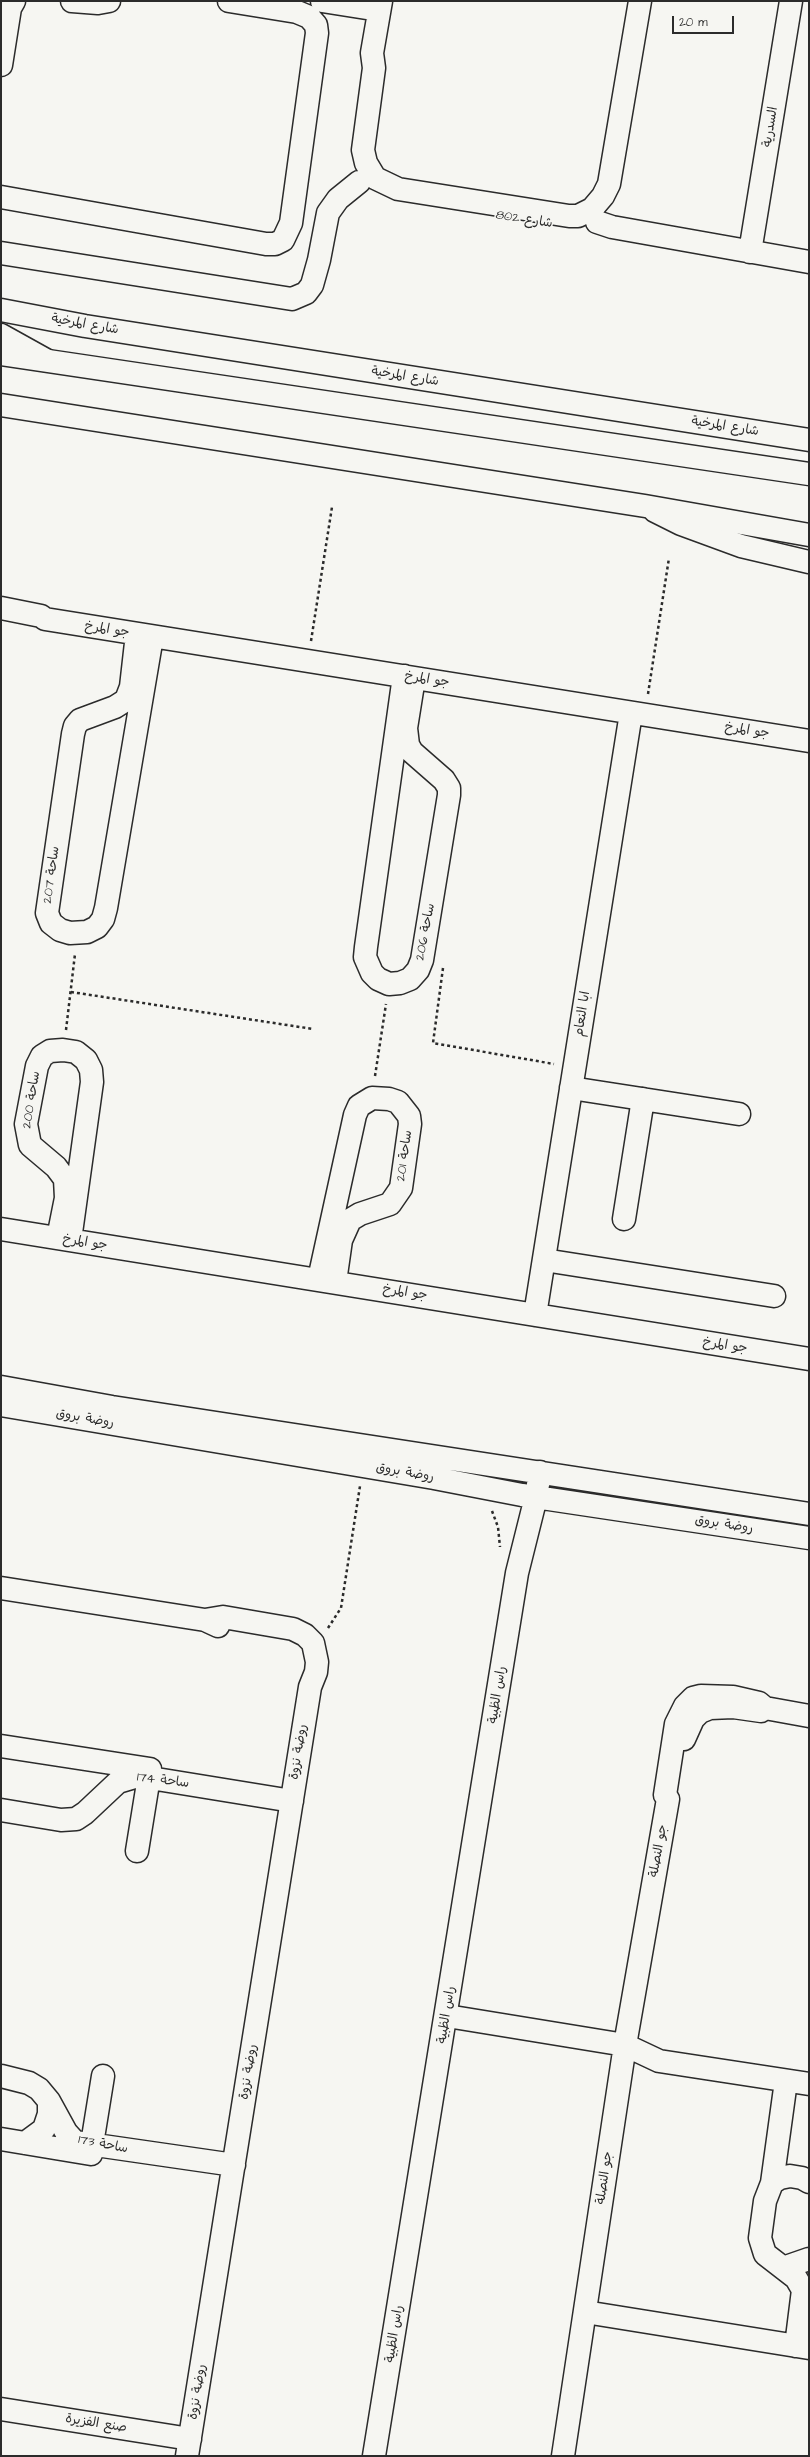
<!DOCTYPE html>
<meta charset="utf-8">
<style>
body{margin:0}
#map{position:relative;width:810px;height:2457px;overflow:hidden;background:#f6f6f2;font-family:"Architects Daughter",sans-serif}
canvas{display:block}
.frame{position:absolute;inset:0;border:2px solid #2b2b2b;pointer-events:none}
.scale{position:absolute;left:672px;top:16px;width:62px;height:18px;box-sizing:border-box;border:2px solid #2b2b2b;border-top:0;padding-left:5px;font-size:12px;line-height:14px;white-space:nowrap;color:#2b2b2b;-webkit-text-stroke:3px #f6f6f2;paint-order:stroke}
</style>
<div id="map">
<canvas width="810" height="2457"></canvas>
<div class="frame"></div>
<div class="scale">20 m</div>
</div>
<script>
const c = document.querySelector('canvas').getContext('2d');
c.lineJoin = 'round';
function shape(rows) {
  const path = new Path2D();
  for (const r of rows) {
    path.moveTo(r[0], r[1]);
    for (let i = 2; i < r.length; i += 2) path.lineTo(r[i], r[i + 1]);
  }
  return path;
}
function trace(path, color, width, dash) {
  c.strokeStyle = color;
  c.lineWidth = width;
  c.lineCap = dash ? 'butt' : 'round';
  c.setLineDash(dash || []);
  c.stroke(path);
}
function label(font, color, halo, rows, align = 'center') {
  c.font = font + ' "Architects Daughter","Playpen Sans Arabic",sans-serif';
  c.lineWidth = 3;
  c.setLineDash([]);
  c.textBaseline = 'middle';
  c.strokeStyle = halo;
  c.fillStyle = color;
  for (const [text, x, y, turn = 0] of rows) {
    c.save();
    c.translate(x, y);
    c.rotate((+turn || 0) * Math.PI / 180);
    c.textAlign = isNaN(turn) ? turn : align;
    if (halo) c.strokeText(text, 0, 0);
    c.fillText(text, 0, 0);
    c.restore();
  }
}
const minor = shape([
 [72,1,98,3,109,1],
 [322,1,379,10],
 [381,1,372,53,374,68,363,150,366,163,375,178,398,189,569,216,578,216,592,209,603,196,609,184,640,1],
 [1,65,10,8,14,1],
 [1,197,266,244,275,244,283,240,291,223,317,33,316,25,309,17,297,12,229,1],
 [597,222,612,227,809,262],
 [750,252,791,1],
 [1,253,292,299,306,293,312,285,319,260,328,213,338,199,359,182],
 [1,335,46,360],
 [655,511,681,524,741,546,809,562],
 [1,608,41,616,45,619,809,741],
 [137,634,131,687,126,700,115,707,80,720,75,726,73,734,47,913,51,923,60,930,70,933,87,932,97,927,103,919,106,908,152,637],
 [404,676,366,947,365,957,372,973,378,979,389,984,400,983,410,979,418,970,422,960,449,795,449,788,444,780,412,752,408,745,406,728,414,678],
 [571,1088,739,1114],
 [624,1219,643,1099],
 [1,1229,809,1359],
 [58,1238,66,1198,65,1179,56,1167,30,1145,26,1124,37,1066,42,1056,50,1051,63,1050,76,1052,86,1060,91,1070,92,1082,70,1240],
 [544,1260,774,1296],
 [319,1279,355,1115,359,1106,372,1098,389,1099,398,1102,409,1116,410,1124,401,1188,390,1204,360,1214,350,1220,341,1240,335,1282],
 [535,1315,631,713],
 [1,1387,112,1407,809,1514],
 [1,1405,434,1478,522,1495,809,1538],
 [1,1588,205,1620,218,1626],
 [684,1739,693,1719,700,1712,710,1708,733,1707,761,1711,765,1708,809,1716],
 [1,1746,150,1769],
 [1,1810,61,1820,76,1819,85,1813,118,1782,138,1776,292,1801],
 [137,1851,149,1777],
 [447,2016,625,2045,659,2061,809,2084],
 [1,2076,29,2083,39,2089,49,2101,66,2132,75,2142,234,2165],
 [1,2139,91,2154],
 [25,2143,44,2129,49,2114,49,2101],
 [92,2144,103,2076],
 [772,2183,786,2081],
 [783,2268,809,2259],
 [585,2312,809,2348],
 [796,2346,803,2290,796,2278,765,2254,760,2238,765,2201,772,2183,780,2178,790,2176,802,2178,809,2182],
 [1,2409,190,2439],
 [187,2456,310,1687,316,1672,317,1662,313,1643,305,1635,293,1629,223,1617,205,1620],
 [374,2456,517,1573,536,1497,540,1472],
 [563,2456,625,2045,668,1799,665,1795,676,1724,685,1706,693,1698,701,1696,733,1697,759,1703,765,1708]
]);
const major = shape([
 [1,310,85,326,809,440]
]);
const highway = shape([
 [1,354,809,474],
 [1,405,645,506,809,535]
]);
trace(minor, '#2b2b2b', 25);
trace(major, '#2b2b2b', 25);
trace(highway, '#2b2b2b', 25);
trace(shape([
 [311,641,332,507],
 [648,694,669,558],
 [443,968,433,1043,554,1064],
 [71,992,313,1029],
 [66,1030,75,954],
 [375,1076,386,1004],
 [492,1511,498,1527,500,1547],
 [328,1628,341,1608,360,1486]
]), '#2b2b2b', 2.5, [3, 3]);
trace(minor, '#f6f6f2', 22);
trace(major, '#f6f6f2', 22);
trace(highway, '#f6f6f2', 22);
label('13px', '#2b2b2b', '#f6f6f2', [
 ["السدرية",771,127,-81],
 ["شارع 802",524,220,9],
 ["شارع المرخية",85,325,10],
 ["شارع المرخية",405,377,9],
 ["شارع المرخية",725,427,9],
 ["جو المرخ",107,630,9],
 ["جو المرخ",427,680,9],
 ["جو المرخ",747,731,9],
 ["ساحة 207",52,875,-82],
 ["ساحة 206",426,932,-79],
 ["ابا النعام",583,1014,-81],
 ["ساحة 200",32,1100,-81],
 ["ساحة 201",405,1156,-82],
 ["جو المرخ",85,1243,9],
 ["جو المرخ",405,1293,9],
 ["جو المرخ",725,1346,9],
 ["روضة بروق",85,1419,10],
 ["روضة بروق",405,1473,10],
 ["روضة بروق",724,1525,9],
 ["راس الظبية",498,1695,-81],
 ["روضة نزوة",299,1752,-81],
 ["ساحة 174",163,1781,7],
 ["جو النصلة",659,1851,-80],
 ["راس الظبية",447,2015,-81],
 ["روضة نزوة",249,2072,-81],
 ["ساحة 173",103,2145,11],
 ["جو النصلة",605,2178,-82],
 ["راس الظبية",395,2334,-81],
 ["روضة نزوة",198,2392,-81],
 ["صنع الفزيرة",96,2424,9]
]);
</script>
